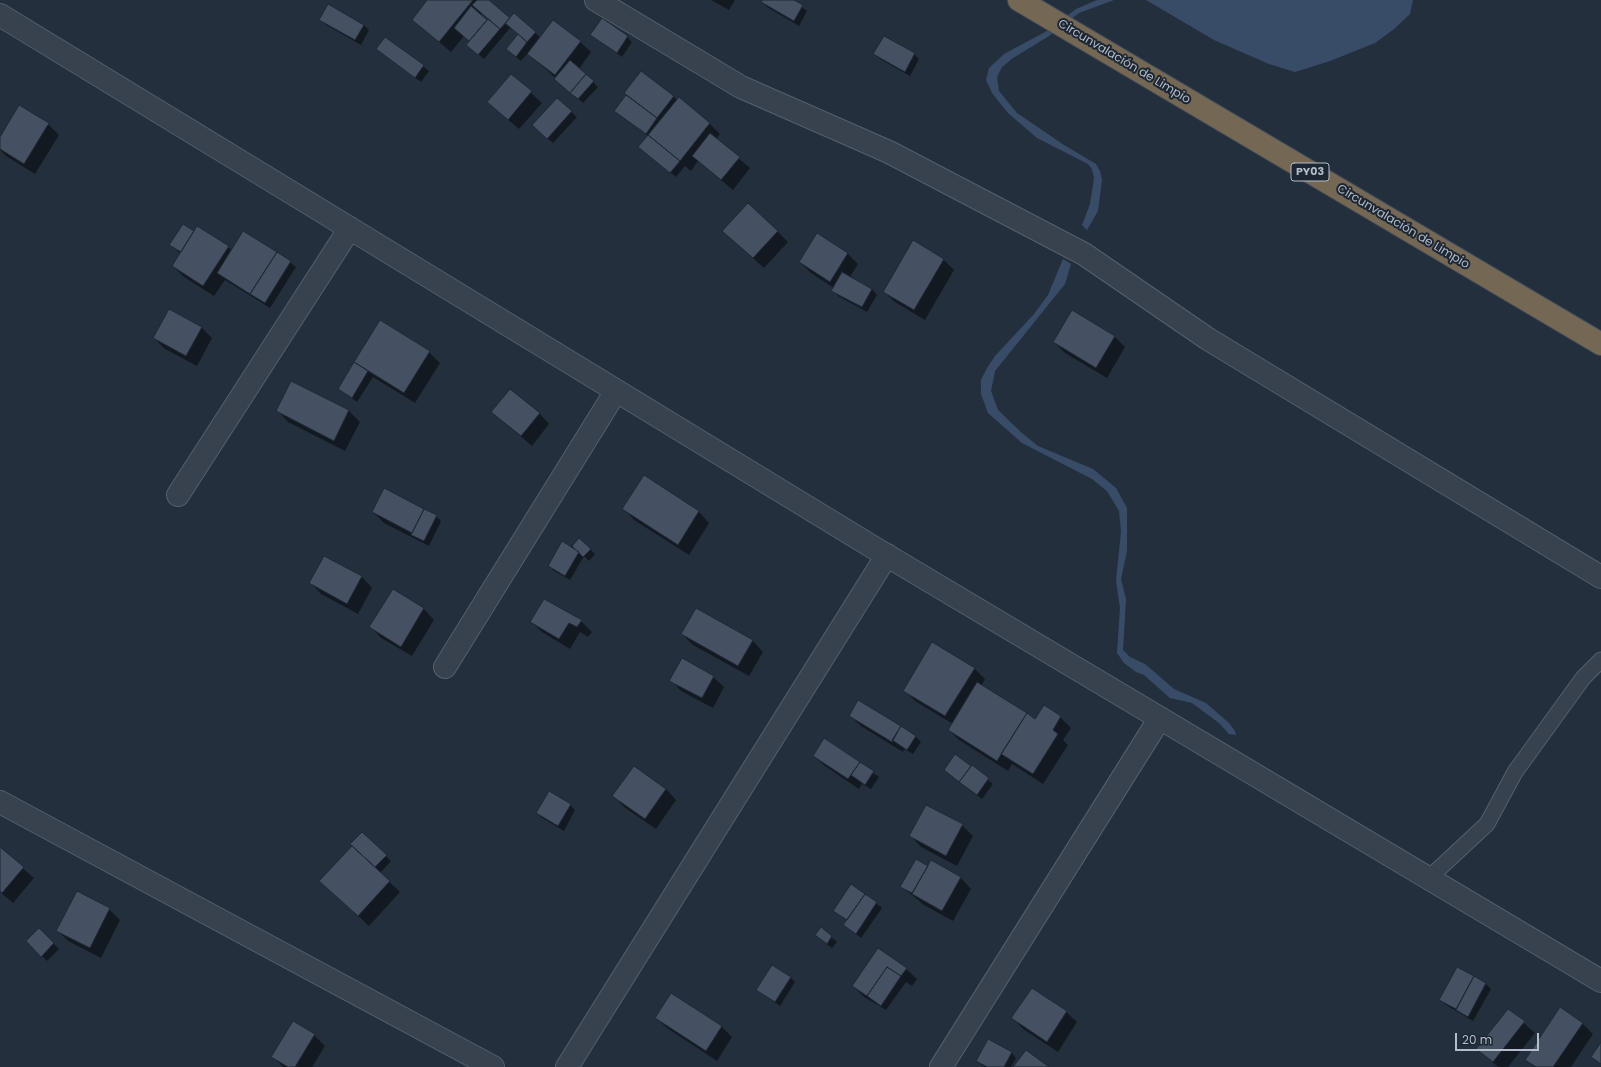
<!DOCTYPE html>
<meta charset="utf-8">
<style>
body{margin:0}
#map{position:relative;width:1601px;height:1067px;overflow:hidden;background:#242f3e;font-family:Poppins,sans-serif}
canvas{display:block}
.scale{position:absolute;left:1455px;top:1033px;width:84px;height:18px;box-sizing:border-box;border:2px solid #b4bcc9;border-top:0;padding-left:5px;font-size:12px;line-height:14px;white-space:nowrap;color:#b4bcc9;-webkit-text-stroke:3px #1d2633;paint-order:stroke}
</style>
<div id="map">
<canvas width="1601" height="1067"></canvas>
<div class="scale">20 m</div>
</div>
<script>
const c = document.querySelector('canvas').getContext('2d');
c.lineJoin = 'round';
function fill(path, color) {
  c.fillStyle = color;
  c.fill(path, 'evenodd');
}
function shape(rows) {
  const path = new Path2D();
  for (const r of rows) {
    path.moveTo(r[0], r[1]);
    for (let i = 2; i < r.length; i += 2) path.lineTo(r[i], r[i + 1]);
  }
  return path;
}
function trace(path, color, width, dash) {
  c.strokeStyle = color;
  c.lineWidth = width;
  c.lineCap = dash ? 'butt' : 'round';
  c.setLineDash(dash || []);
  c.stroke(path);
}
function label(font, color, halo, rows, align = 'center') {
  c.font = font + ' Poppins,sans-serif';
  c.lineWidth = 4;
  c.setLineDash([]);
  c.textBaseline = 'middle';
  c.strokeStyle = halo;
  c.fillStyle = color;
  for (const [text, x, y, turn = 0] of rows) {
    c.save();
    c.translate(x, y);
    c.rotate((+turn || 0) * Math.PI / 180);
    c.textAlign = isNaN(turn) ? turn : align;
    if (halo) c.strokeText(text, 0, 0);
    c.fillText(text, 0, 0);
    c.restore();
  }
}
fill(shape([
 [1097,0,1114,0,1079,13,1049,36,1013,58,1002,67,997,77,999,91,1017,113,1064,145,1096,164,1100,171,1102,180,1098,211,1087,230,1082,225,1090,204,1094,178,1092,169,1088,164,1037,138,1008,113,992,93,986,80,989,68,1004,54,1047,31,1076,9],
 [1146,0,1413,0,1410,14,1394,29,1375,43,1330,61,1295,72,1269,64,1214,40],
 [1063,259,1071,264,1065,284,995,371,991,391,998,410,1022,433,1038,446,1093,469,1116,488,1127,508,1127,551,1121,579,1126,599,1123,650,1130,657,1145,664,1174,689,1206,703,1229,723,1235,731,1236,735,1229,734,1219,723,1192,703,1170,698,1144,675,1136,672,1124,663,1117,653,1120,608,1116,581,1121,531,1119,511,1107,491,1092,479,1022,443,988,413,981,394,981,380,987,368,995,356,1034,314,1048,295]
]), '#394c67');
fill(shape([
 [429,0,487,0,510,19,514,14,541,38,580,42,591,52,579,69,598,87,583,103,528,53,521,61,512,54,519,35,510,28,484,59,473,50,471,41,464,36,451,52,413,20],
 [482,13,489,19,487,21,480,15],
 [711,0,735,0,729,10],
 [764,0,792,0,807,11,799,26,767,7,762,2],
 [321,20,364,25,369,30,361,45,326,25],
 [592,35,627,37,632,42,622,57],
 [884,37,914,54,919,59,910,76,880,59,875,54],
 [385,38,429,71,421,82,377,49],
 [511,75,542,103,519,129,499,112],
 [627,95,673,96,677,100,679,98,710,124,720,134,716,139,750,168,733,190,698,161,691,171,685,166,676,177,645,151,648,136,615,110],
 [557,99,577,117,553,143,538,130],
 [48,124,59,135,35,174,6,156,0,150,0,139],
 [193,231,228,247,232,250,276,252,296,267,270,308,225,280,214,296,184,277,173,266,181,254,171,245],
 [777,231,788,242,764,268,734,241],
 [848,254,858,264,850,277,872,289,877,295,867,312,838,296,833,291,834,288,811,273,800,262],
 [943,259,954,270,925,320,895,302,884,292],
 [380,321,429,352,440,363,415,403,373,377,357,402,339,389],
 [202,328,212,338,197,366,165,349,154,338],
 [1114,336,1125,347,1107,378,1065,353,1054,342],
 [292,383,349,411,360,422,345,451,288,422,278,411],
 [492,412,539,413,549,424,532,446],
 [644,477,699,512,709,523,689,555,634,520,624,509],
 [373,512,436,516,441,521,429,546,384,523],
 [579,539,595,554,589,561,584,556,570,580,554,571,549,566],
 [324,557,362,577,372,588,358,614,321,594,311,583],
 [393,590,424,609,434,620,412,656,381,638,371,627],
 [696,609,753,641,763,652,749,676,693,645,682,634],
 [581,621,592,632,588,637,580,632,570,649,542,632,531,622],
 [974,668,985,679,981,686,1036,720,1044,707,1060,717,1071,728,1063,740,1068,745,1043,784,1012,764,1008,771,959,740,949,730,953,724,915,701,904,690],
 [713,677,724,687,713,708,681,691,671,680],
 [859,701,916,737,921,742,913,754,904,749,903,752,861,726,850,716],
 [824,739,879,777,871,789,862,784,859,789,825,766,814,756],
 [955,756,993,784,982,799,950,775],
 [666,789,676,800,656,829,624,807,614,796],
 [570,805,575,810,564,831,542,818,537,813],
 [962,825,973,836,957,866,921,847,911,836],
 [353,846,386,856,391,861,380,873,400,892,369,926,321,881],
 [0,849,34,878,13,903,0,892],
 [932,861,961,878,971,889,953,921,924,905,901,886,929,867],
 [876,903,882,908,861,938,845,925,847,921,835,911],
 [109,909,120,920,101,958,68,941,58,931],
 [39,929,59,949,47,961,27,941],
 [821,929,837,942,832,948,821,940],
 [1458,968,1486,984,1491,989,1473,1021,1446,1005,1441,1000],
 [906,969,917,979,912,986,906,982,886,1010,864,997,853,986],
 [790,977,795,982,780,1006,758,990],
 [1032,989,1066,1012,1077,1022,1058,1052,1023,1029,1013,1018],
 [1509,1010,1535,1033,1508,1067,1498,1067,1478,1049],
 [656,1018,721,1026,732,1037,717,1061,667,1028],
 [294,1022,314,1035,325,1046,312,1067,283,1067,273,1057],
 [1582,1023,1593,1034,1571,1067,1534,1067,1527,1060],
 [1011,1052,1016,1058,1011,1067,984,1067,977,1061]
]), '#0007');
const building = shape([
 [427,0,473,0,439,42,412,20,427,0],
 [477,0,489,0,510,18,500,29,472,5,477,0],
 [762,0,794,0,803,5,794,21,761,2,762,0],
 [328,4,364,25,355,40,319,20,328,4],
 [471,6,487,20,469,41,454,28,471,6],
 [514,13,536,32,527,42,505,23,514,13],
 [602,18,628,36,617,53,590,35,602,18],
 [488,19,500,29,478,55,466,45,488,19],
 [553,20,581,41,555,75,527,54,553,20],
 [518,34,527,42,516,57,506,49,518,34],
 [884,36,915,53,905,72,873,54,884,36],
 [385,37,424,65,415,78,376,49,385,37],
 [570,60,586,74,570,93,554,79,570,60],
 [641,71,674,96,657,118,624,93,641,71],
 [511,74,532,91,508,120,487,102,511,74],
 [586,74,594,81,578,99,570,93,586,74],
 [626,95,657,118,646,134,614,111,626,95],
 [679,97,710,123,680,161,648,135,679,97],
 [557,98,572,111,547,139,532,125,557,98],
 [19,105,49,123,24,164,0,149,0,137,19,105],
 [710,133,740,157,721,180,692,156,710,133],
 [648,135,680,161,670,173,638,147,648,135],
 [748,203,778,231,753,258,722,231,748,203],
 [183,224,194,231,181,252,169,245,183,224],
 [197,226,229,246,203,286,172,266,197,226],
 [243,231,277,252,250,294,217,273,243,231],
 [817,233,848,253,830,282,799,262,817,233],
 [913,240,944,259,914,310,883,292,913,240],
 [277,252,291,261,265,303,250,294,277,252],
 [842,272,872,289,862,307,831,291,842,272],
 [169,309,202,327,186,356,153,338,169,309],
 [1072,310,1115,336,1096,368,1053,342,1072,310],
 [380,320,430,351,404,393,354,362,380,320],
 [354,362,368,371,352,398,338,389,354,362],
 [291,381,349,410,334,441,276,411,291,381],
 [510,389,540,413,521,436,491,412,510,389],
 [644,475,699,511,678,545,622,509,644,475],
 [384,488,424,509,412,533,372,512,384,488],
 [424,509,437,515,424,541,411,535,424,509],
 [579,538,591,549,583,557,572,546,579,538],
 [562,541,579,552,565,576,548,566,562,541],
 [324,556,362,576,347,604,309,583,324,556],
 [393,589,424,608,401,647,369,627,393,589],
 [544,599,582,620,577,627,569,623,559,639,530,622,544,599],
 [696,608,753,640,738,666,681,634,696,608],
 [932,642,975,668,945,716,903,691,932,642],
 [682,658,714,676,702,698,669,681,682,658],
 [977,682,1027,713,997,761,948,730,977,682],
 [858,700,901,726,892,742,849,716,858,700],
 [1044,705,1061,716,1053,730,1058,734,1033,774,1001,754,1027,713,1035,719,1044,705],
 [901,726,916,736,907,750,892,740,901,726],
 [824,738,860,762,848,779,813,756,824,738],
 [955,754,971,766,959,782,944,770,955,754],
 [860,762,874,771,865,785,851,775,860,762],
 [972,765,989,778,977,795,959,782,972,765],
 [634,766,666,789,645,819,612,796,634,766],
 [549,791,571,804,558,826,536,813,549,791],
 [926,805,963,824,946,856,909,836,926,805],
 [362,832,387,855,375,867,350,844,362,832],
 [352,846,390,881,358,916,319,881,352,846],
 [0,847,24,867,2,893,0,891,0,847],
 [916,859,928,866,912,893,900,887,916,859],
 [931,860,961,877,942,911,912,894,931,860],
 [851,884,865,894,847,920,833,911,851,884],
 [77,891,110,908,90,948,56,931,77,891],
 [865,894,877,902,856,934,843,925,865,894],
 [821,927,832,936,827,944,815,935,821,927],
 [39,928,54,943,41,957,26,941,39,928],
 [878,948,907,968,901,976,887,967,867,996,852,986,878,948],
 [772,965,791,977,775,1002,756,990,772,965],
 [887,967,901,976,881,1006,867,996,887,967],
 [1457,967,1474,976,1456,1009,1439,1000,1457,967],
 [1474,976,1486,983,1468,1017,1456,1010,1474,976],
 [1032,988,1067,1011,1047,1042,1011,1018,1032,988],
 [671,993,722,1026,706,1051,655,1018,671,993],
 [1560,1007,1583,1023,1553,1067,1536,1067,1525,1060,1560,1007],
 [1508,1009,1525,1021,1493,1062,1476,1049,1508,1009],
 [293,1021,315,1034,295,1067,288,1067,271,1057,293,1021],
 [988,1039,1012,1052,1004,1067,987,1067,976,1061,988,1039],
 [1601,1042,1601,1064,1591,1057,1601,1042],
 [1026,1050,1049,1067,1013,1067,1026,1050]
]);
fill(building, '#455162');
trace(building, '#1f2835', 1);
const lane = shape([
 [1429,878,1487,824,1515,772,1583,678,1601,660]
]);
const street = shape([
 [596,0,741,87,889,152,1084,254,1208,339,1601,577],
 [0,15,871,546,1601,981],
 [178,495,350,228],
 [445,667,616,391],
 [0,802,493,1067],
 [567,1067,887,555],
 [941,1067,1160,718]
]);
const highway = shape([
 [1019,0,1601,344]
]);
trace(lane, '#565f6c', 17);
trace(street, '#565f6c', 24);
trace(highway, '#434c59', 24);
trace(lane, '#38414e', 15);
trace(street, '#38414e', 22);
trace(highway, '#746855', 22);
for (const [x, y, w] of [
 [1310,172,38]
]) {
  const box = new Path2D();
  box.roundRect(x - w / 2, y - 9, w, 18, 3);
  c.fillStyle = '#1d2633';
  c.fill(box);
  trace(box, '#b4bcc9', 1);
}
label('bold 11px', '#b4bcc9', null, [
 ["PY03",1310,172]
]);
label('12px', '#b4bcc9', '#1d2633', [
 ["Circunvalación de Limpio",1124,62,31],
 ["Circunvalación de Limpio",1403,227,31]
]);
</script>
